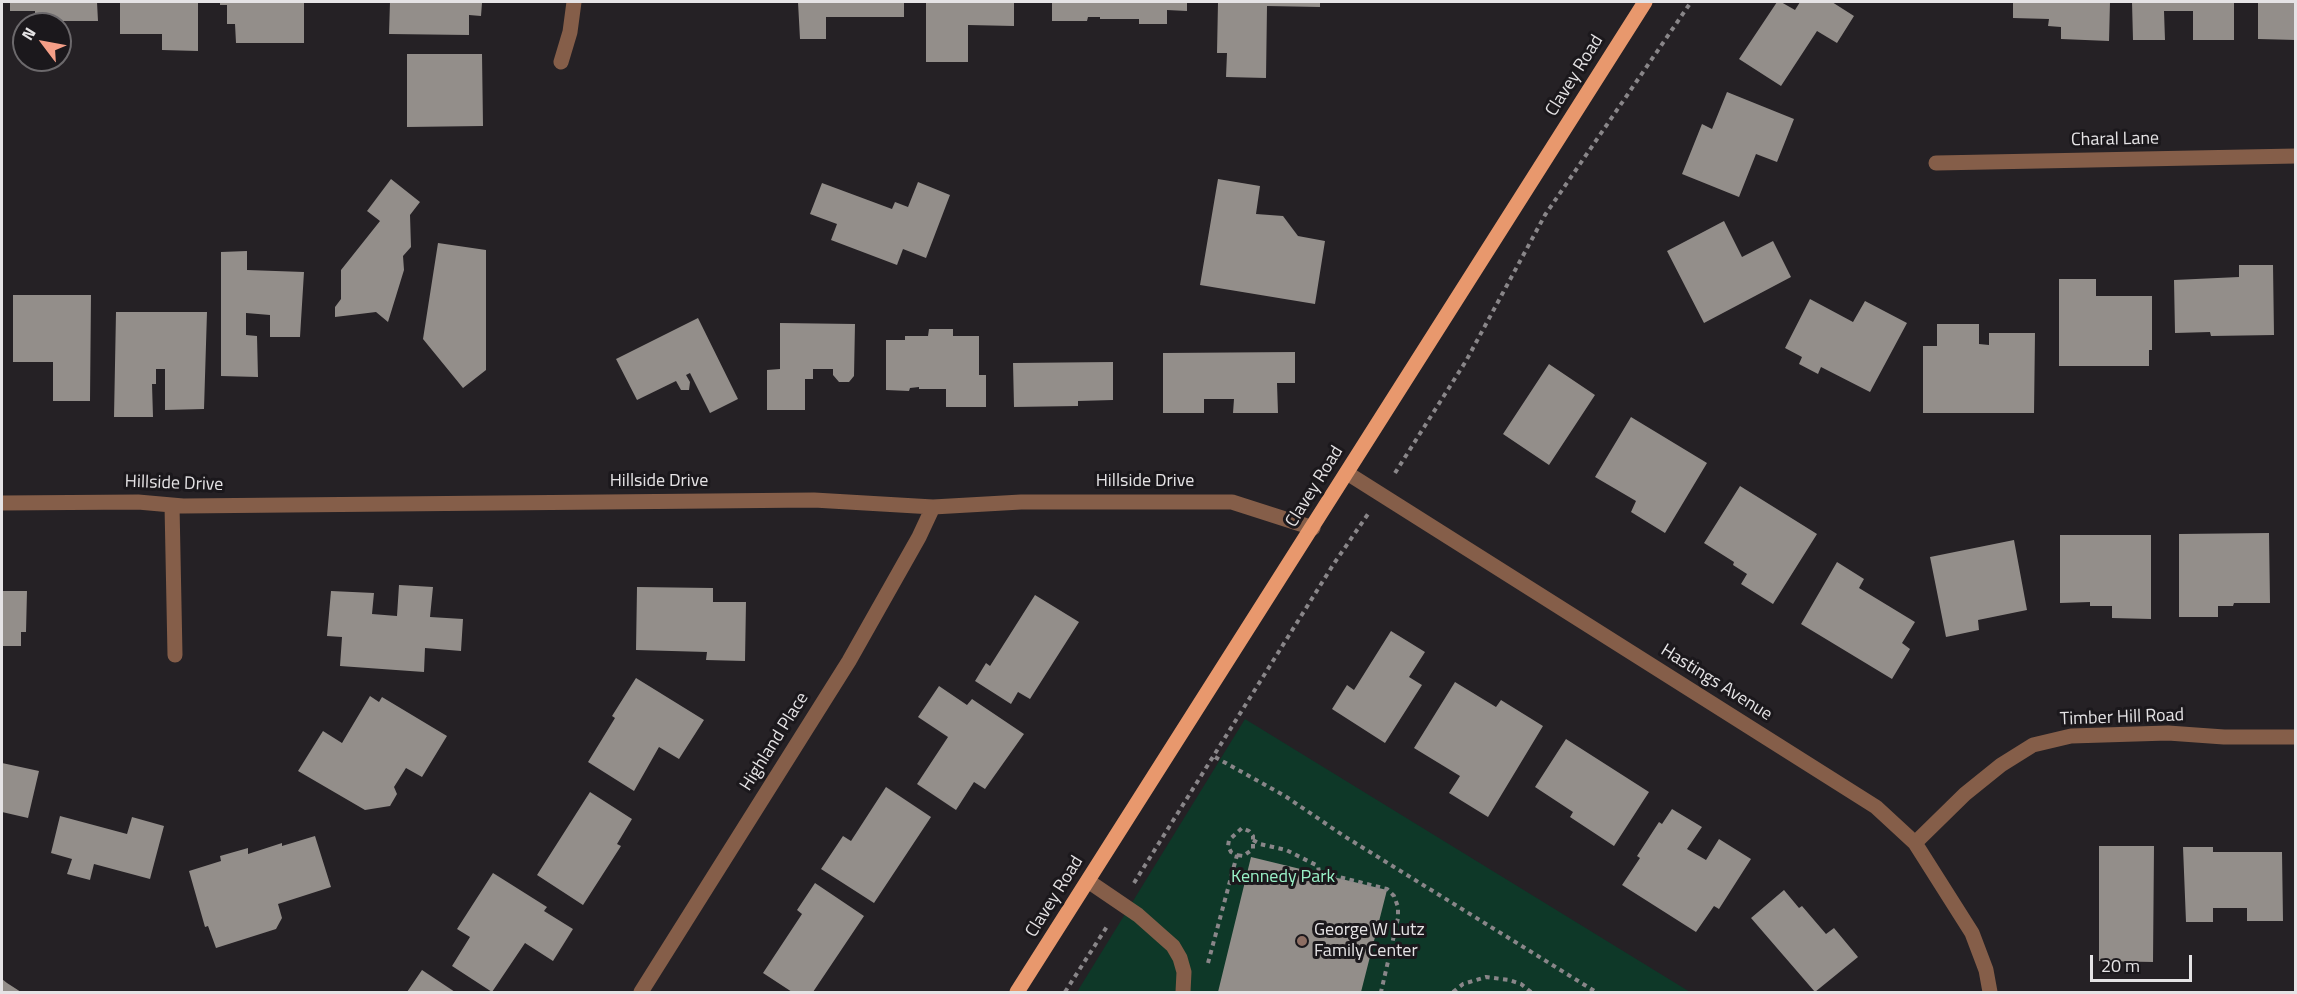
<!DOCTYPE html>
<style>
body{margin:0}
#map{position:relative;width:2297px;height:994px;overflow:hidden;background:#252125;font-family:"Titillium Web",sans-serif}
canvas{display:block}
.frame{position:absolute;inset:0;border:3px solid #e5e3e5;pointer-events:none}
.north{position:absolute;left:12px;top:12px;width:60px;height:60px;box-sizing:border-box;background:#1b181c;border:2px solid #6c696c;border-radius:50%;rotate:302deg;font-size:16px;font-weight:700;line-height:24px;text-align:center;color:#e5e3e5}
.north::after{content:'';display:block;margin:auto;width:21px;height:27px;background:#f49e87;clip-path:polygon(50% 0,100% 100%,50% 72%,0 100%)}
.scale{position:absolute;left:2090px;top:955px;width:102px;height:27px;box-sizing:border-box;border:3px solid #e5e3e5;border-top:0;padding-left:8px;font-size:18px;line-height:21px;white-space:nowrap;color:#e5e3e5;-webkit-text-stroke:4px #1b181c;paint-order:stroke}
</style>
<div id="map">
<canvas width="2297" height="994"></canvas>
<div class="frame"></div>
<div class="north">N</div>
<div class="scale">20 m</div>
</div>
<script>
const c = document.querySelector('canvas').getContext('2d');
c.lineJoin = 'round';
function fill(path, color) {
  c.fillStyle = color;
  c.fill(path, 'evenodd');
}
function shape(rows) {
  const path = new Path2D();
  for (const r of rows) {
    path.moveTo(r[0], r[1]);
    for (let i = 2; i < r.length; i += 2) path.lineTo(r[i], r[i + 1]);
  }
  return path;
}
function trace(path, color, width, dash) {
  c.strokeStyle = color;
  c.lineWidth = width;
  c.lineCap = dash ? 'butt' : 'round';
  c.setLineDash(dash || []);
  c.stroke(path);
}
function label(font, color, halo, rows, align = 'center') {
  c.font = font + ' "Titillium Web",sans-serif';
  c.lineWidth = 6;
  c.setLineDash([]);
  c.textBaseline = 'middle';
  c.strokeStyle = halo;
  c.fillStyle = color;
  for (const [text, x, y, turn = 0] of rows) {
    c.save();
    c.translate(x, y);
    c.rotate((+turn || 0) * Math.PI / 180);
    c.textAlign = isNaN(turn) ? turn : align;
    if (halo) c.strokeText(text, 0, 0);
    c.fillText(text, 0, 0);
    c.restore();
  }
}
fill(shape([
 [1245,719,1690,992,1077,992]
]), '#0e3828');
fill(shape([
 [10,2,97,2,98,21,57,21,57,24,35,24,35,11,10,11],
 [120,2,198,2,198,51,162,50,162,34,120,34],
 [220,2,304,2,304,43,236,43,235,24,227,24,227,5,220,5],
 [390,2,482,3,481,16,469,15,469,35,389,34],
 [798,2,904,2,904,17,826,17,826,39,800,39],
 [926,2,1014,2,1014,26,968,25,968,62,926,62],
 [1052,2,1187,2,1187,11,1167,10,1167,24,1139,24,1139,19,1100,19,1100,17,1088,17,1087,21,1052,21],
 [1218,2,1320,2,1320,7,1267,6,1266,78,1226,77,1227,53,1217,53],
 [1777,2,1781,2,1795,10,1800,2,1832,2,1854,16,1837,43,1817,31,1781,86,1739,59],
 [2013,2,2110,2,2109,41,2061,39,2061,27,2048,26,2049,19,2013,18],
 [2132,2,2234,2,2234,40,2193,40,2193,11,2164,11,2165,40,2133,40],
 [2258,2,2296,2,2296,40,2258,39],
 [407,54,482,54,483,126,407,127],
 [1727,92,1794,119,1777,162,1756,154,1739,197,1682,174,1702,124,1712,129],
 [391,179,420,202,410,215,411,247,403,256,404,270,388,322,376,312,335,317,335,307,341,299,341,270,380,221,367,211],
 [1218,179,1260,186,1256,214,1283,216,1298,236,1325,241,1315,304,1200,285],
 [918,182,950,195,926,258,903,249,897,265,831,240,837,224,810,214,822,183,892,209,895,202,908,207],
 [1724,221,1742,257,1773,241,1791,277,1704,323,1667,251],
 [438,243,486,250,486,370,463,388,423,339],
 [247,251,247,270,304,272,300,337,270,337,270,315,246,313,246,335,257,336,258,377,221,376,221,252],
 [2239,265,2273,265,2274,335,2211,336,2210,332,2175,333,2174,280,2239,277],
 [2059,279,2096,279,2096,296,2152,296,2152,350,2149,350,2149,366,2059,366],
 [13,295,91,295,90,401,53,401,53,362,13,362],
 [1810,299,1853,322,1865,301,1907,323,1870,392,1821,367,1818,374,1799,364,1802,357,1785,348],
 [116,312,207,312,204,409,165,410,165,369,156,369,156,384,152,384,153,417,114,417],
 [698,318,738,399,710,413,690,373,686,375,690,382,689,390,681,390,676,381,637,400,616,359],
 [780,323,855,324,854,376,849,382,839,382,833,375,833,369,813,369,813,379,805,379,805,410,767,410,767,370,780,369],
 [1937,324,1979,324,1979,344,1989,345,1989,333,2035,333,2034,413,1923,413,1923,346,1937,346],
 [929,329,953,329,953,336,979,336,979,375,986,375,986,407,946,407,946,389,919,389,919,387,910,388,909,391,886,390,886,340,905,340,905,336,928,336],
 [1295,352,1295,383,1277,383,1278,413,1233,413,1234,399,1204,399,1204,413,1163,413,1163,353],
 [1113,362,1113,400,1078,401,1078,406,1014,407,1013,363],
 [1549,364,1595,395,1549,465,1503,434],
 [1631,417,1707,463,1665,533,1631,512,1636,501,1595,477],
 [1740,486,1817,534,1773,604,1741,584,1747,574,1733,565,1734,562,1704,543],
 [2269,533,2270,603,2234,603,2233,606,2218,606,2218,617,2179,617,2179,534],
 [2060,535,2151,535,2151,619,2112,618,2112,606,2090,606,2090,602,2060,603],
 [2014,540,2027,610,1978,620,1979,630,1946,637,1930,557],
 [1837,562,1864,579,1859,588,1915,622,1902,643,1910,649,1892,679,1801,624],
 [399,585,433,587,430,617,463,619,461,651,425,648,424,672,340,666,342,637,327,636,331,591,374,593,372,614,397,616],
 [637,587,713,588,713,602,746,602,745,661,706,660,707,652,636,650],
 [2,591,27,591,26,632,21,632,21,646,2,646],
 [1035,595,1079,622,1030,699,1018,692,1011,704,975,681,986,663,990,666],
 [1391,631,1425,652,1409,677,1422,685,1385,743,1332,709,1347,685,1354,690],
 [636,678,704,720,679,759,659,747,634,791,588,762,615,718,612,716],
 [1455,682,1496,707,1501,700,1543,726,1488,817,1449,793,1460,776,1414,748],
 [939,686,967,705,972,699,1024,734,985,789,974,782,956,810,917,784,948,737,918,717],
 [370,696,379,702,382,697,447,736,422,777,406,768,394,787,397,794,390,806,365,810,298,771,323,731,342,743],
 [1566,739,1649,792,1614,846,1570,817,1573,812,1535,787],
 [2,763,39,771,28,818,2,812],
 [886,787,931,817,874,903,821,869,843,836,851,841],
 [590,792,632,819,617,844,621,846,583,905,537,875],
 [1672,809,1702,827,1687,849,1706,860,1719,839,1751,859,1719,909,1714,906,1696,932,1622,885,1640,858,1637,856,1659,822,1662,824],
 [60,816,127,834,132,817,164,826,150,879,94,864,90,880,67,874,72,859,51,853],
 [315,836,331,887,278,904,282,918,276,929,216,948,208,926,205,927,189,871,221,861,220,856,248,848,248,854,282,843,282,846],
 [2099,846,2154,846,2153,962,2099,961],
 [2183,847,2213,847,2213,852,2282,852,2283,921,2247,921,2247,908,2213,908,2213,922,2186,922],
 [1251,857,1387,890,1361,992,1218,992],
 [493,873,547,907,544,911,573,929,553,961,525,943,492,992,452,966,470,937,457,929],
 [815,883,864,916,813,992,792,992,763,973,802,914,797,910],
 [1784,890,1799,908,1802,906,1826,934,1834,928,1858,957,1815,992,1751,918],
 [422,970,455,992,407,992],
 [2,979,7,983,21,992,2,992]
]), '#938e8a');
trace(shape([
 [1395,473,1466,361,1545,215,1691,2],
 [1215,757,1285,796,1344,836,1596,992],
 [1253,840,1260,844,1286,850,1318,866,1319,872,1387,889,1394,896,1398,907,1398,918,1381,992],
 [1134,883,1333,565,1368,514],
 [1208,963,1237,855,1231,852,1228,846,1229,840,1242,828,1249,831,1253,836,1253,849,1243,856,1237,855],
 [1065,992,1108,925],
 [1453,992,1463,984,1486,977,1509,980,1521,984,1531,992]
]), '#898689', 4, [4.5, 4.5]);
trace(shape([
 [561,62,570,32,574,2],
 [1936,163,2296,156],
 [1347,473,1876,807,1915,843,1972,933,1986,970,1990,992],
 [2,503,138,502,183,506,814,500,933,507,1021,502,1232,502,1313,528],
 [172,505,175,655],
 [1915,843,1965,794,2001,765,2033,745,2071,736,2168,733,2224,737,2296,737],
 [1088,881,1138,915,1173,946,1180,958,1184,972,1183,992],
 [641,992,849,661,919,537,933,507]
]), '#855e49', 15);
trace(shape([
 [1017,992,1645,2]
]), '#e8986d', 15);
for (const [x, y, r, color] of [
 [1302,941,6,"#8d6e63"]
]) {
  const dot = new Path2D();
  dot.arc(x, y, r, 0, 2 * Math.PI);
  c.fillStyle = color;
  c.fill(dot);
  trace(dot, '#1b181c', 2);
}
label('18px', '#e5e3e5', '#1b181c', [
 ["Clavey Road",1575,76,-58],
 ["Charal Lane",2115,140,-1],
 ["Hillside Drive",659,482],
 ["Hillside Drive",1145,482],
 ["Hillside Drive",174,484,2],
 ["Clavey Road",1315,487,-58],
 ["Hastings Avenue",1716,683,32],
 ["Timber Hill Road",2122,718,-2],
 ["Highland Place",775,742,-58],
 ["Clavey Road",1055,897,-58]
]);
label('18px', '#9af2c8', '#1b181c', [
 ["Kennedy Park",1283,878]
]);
label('18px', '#e5e3e5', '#1b181c', [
 ["George W Lutz",1314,931],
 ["Family Center",1314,952]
], 'left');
</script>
